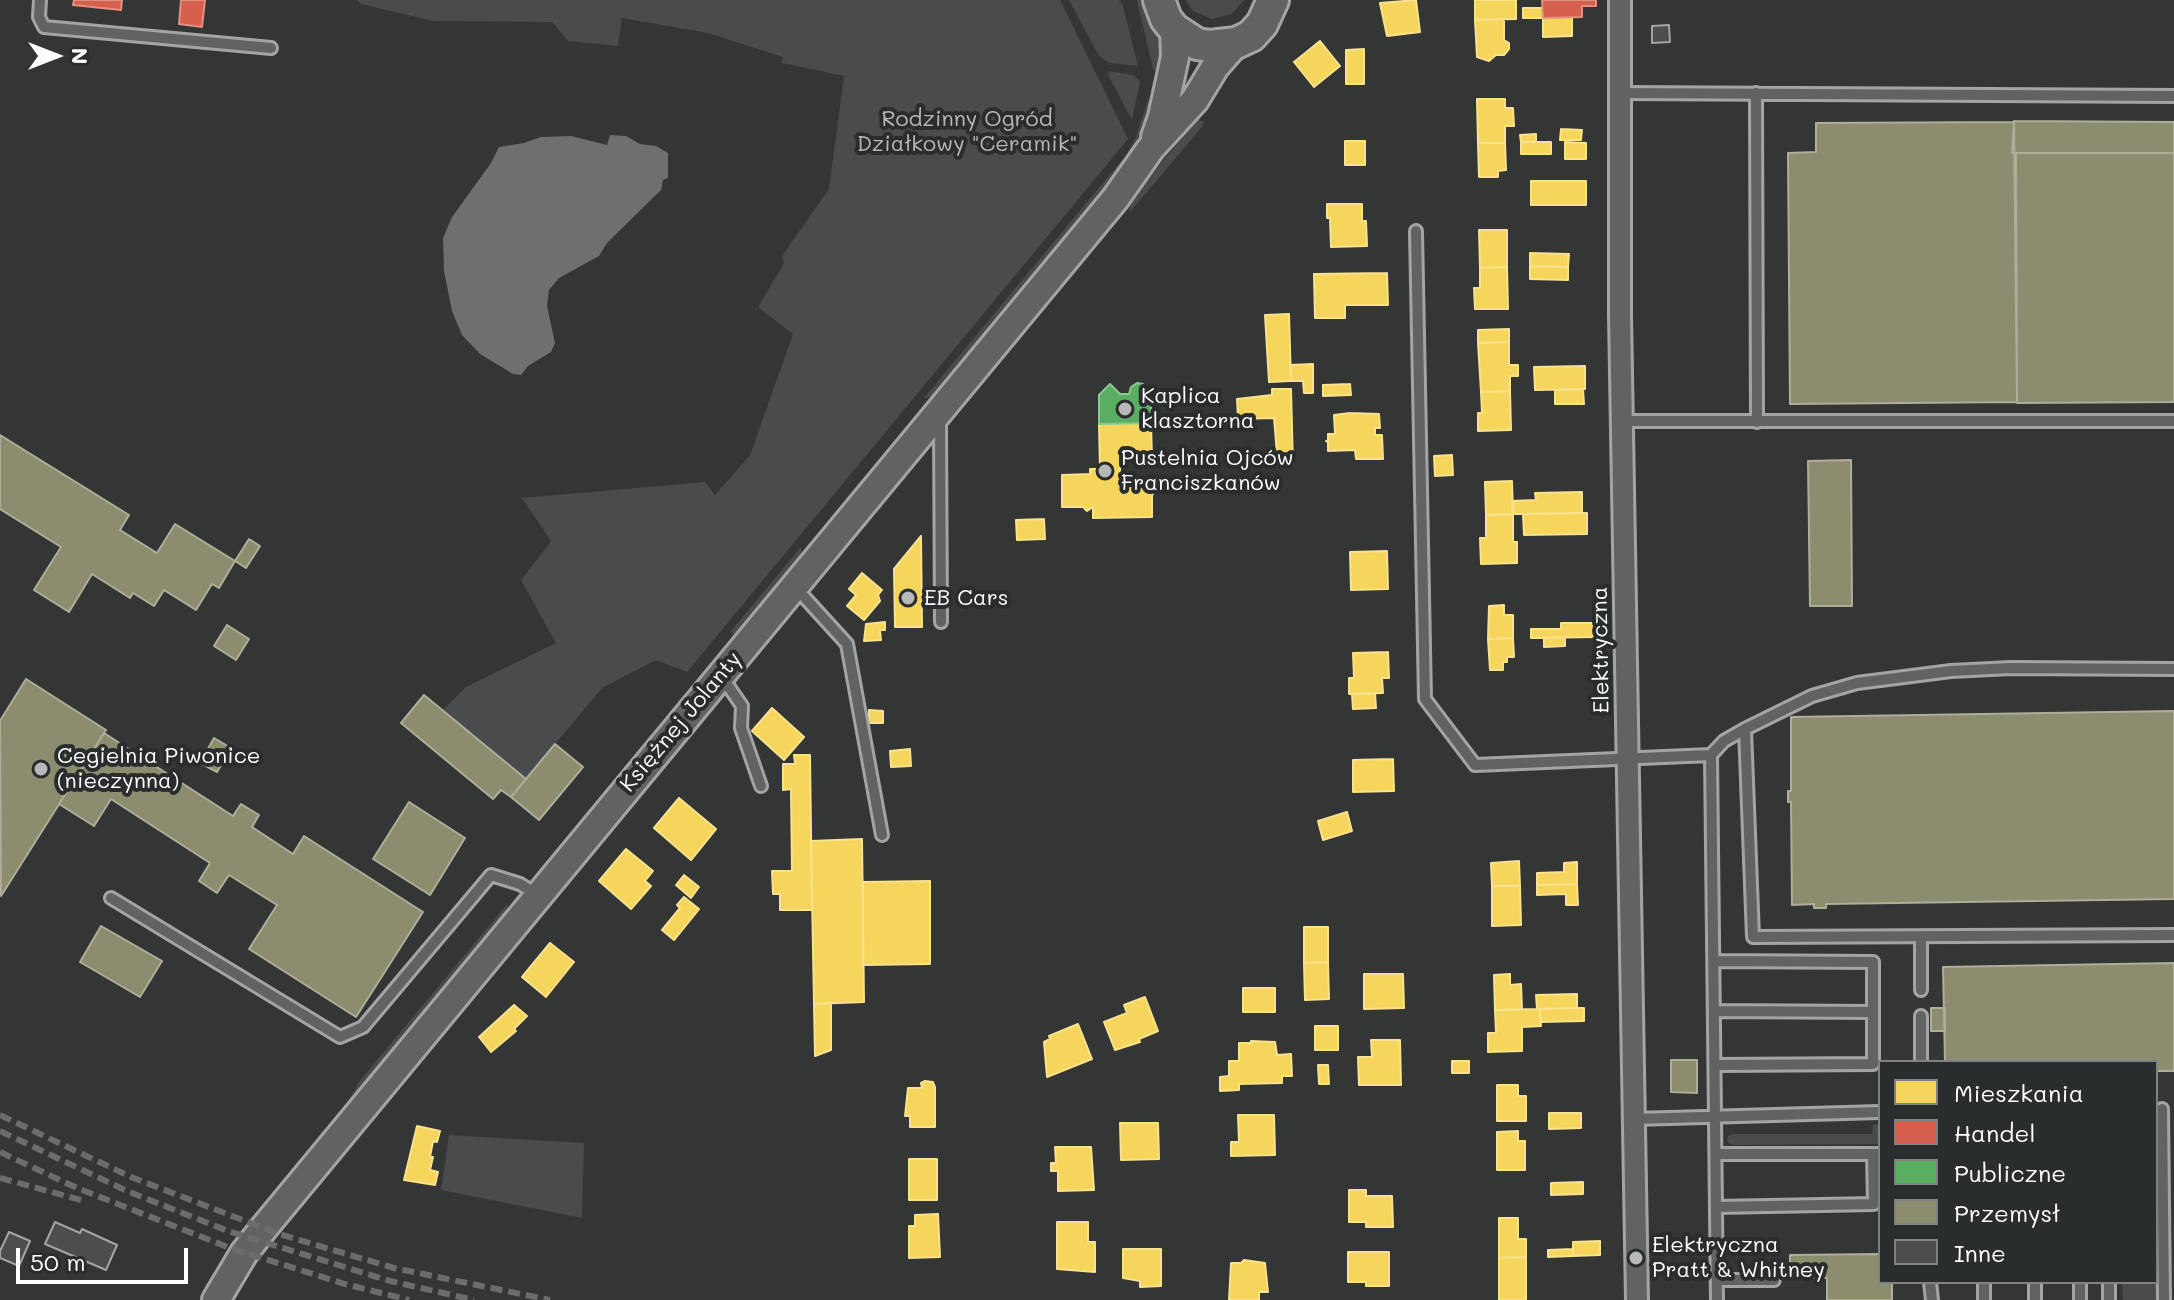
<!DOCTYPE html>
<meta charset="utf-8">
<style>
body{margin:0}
#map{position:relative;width:2174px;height:1300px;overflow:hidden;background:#343535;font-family:Mali,sans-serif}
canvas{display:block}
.legend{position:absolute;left:1878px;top:1060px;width:280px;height:224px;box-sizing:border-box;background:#2a2d2e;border:2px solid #7f8182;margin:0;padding:10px 14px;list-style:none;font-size:24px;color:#fff}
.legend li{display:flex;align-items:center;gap:16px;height:40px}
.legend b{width:40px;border:2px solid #7f8182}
.north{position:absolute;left:16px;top:16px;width:80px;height:80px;-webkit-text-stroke:6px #2a2d2e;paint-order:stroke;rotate:90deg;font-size:22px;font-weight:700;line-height:32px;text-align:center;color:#fff}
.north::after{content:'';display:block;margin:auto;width:28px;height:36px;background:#fff;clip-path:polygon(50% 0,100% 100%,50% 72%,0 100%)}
.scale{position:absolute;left:16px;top:1248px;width:172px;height:36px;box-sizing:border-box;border:4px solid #fff;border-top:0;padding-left:10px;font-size:24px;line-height:28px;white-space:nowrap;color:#fff;-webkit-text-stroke:6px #2a2d2e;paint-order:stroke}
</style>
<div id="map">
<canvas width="2174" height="1300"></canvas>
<ul class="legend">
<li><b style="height:22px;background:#f6d55c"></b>Mieszkania</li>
<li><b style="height:22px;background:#d6604d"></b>Handel</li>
<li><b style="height:22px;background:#5aae61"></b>Publiczne</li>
<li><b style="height:22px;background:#8c8c6e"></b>Przemysł</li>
<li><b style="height:22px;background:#4c4d4d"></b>Inne</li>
</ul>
<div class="north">N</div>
<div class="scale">50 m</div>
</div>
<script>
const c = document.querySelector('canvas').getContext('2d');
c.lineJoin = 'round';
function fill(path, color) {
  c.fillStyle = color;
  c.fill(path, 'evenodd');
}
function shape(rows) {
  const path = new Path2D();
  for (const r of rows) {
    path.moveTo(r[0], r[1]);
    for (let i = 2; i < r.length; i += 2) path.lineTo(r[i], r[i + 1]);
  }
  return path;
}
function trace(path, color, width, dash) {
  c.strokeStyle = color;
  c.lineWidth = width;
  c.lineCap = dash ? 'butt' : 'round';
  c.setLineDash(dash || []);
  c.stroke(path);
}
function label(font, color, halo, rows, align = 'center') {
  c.font = font + ' Mali,sans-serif';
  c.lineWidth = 8;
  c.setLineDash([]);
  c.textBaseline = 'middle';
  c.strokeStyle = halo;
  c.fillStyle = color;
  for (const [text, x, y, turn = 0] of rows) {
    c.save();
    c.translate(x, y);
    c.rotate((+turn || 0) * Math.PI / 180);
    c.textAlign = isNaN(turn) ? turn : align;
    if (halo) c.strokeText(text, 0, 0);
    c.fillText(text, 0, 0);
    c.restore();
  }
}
fill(shape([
 [357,0,1060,0,1128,139,687,672,656,660,602,688,526,779,443,710,466,687,556,643,521,580,551,541,522,498,705,482,715,495,750,455,793,334,758,307,784,263,782,256,829,189,844,76,782,63,783,57,708,33,622,18,618,46,568,41,552,22,433,21,361,4],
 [1069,0,1119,0,1123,6,1138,66,1110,63,1099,56],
 [1137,0,1154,0,1164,46,1161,76,1153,69],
 [1186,0,1244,0,1232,14,1212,19,1193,11],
 [1109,71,1133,75,1138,79,1140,82,1132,120,1108,75],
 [1148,100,1152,100,1135,144,1104,191,934,397,924,398,1127,154,1135,139],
 [1198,119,1204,122,1202,127,1130,212,1129,201],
 [801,547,801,559,735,637,731,631],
 [508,903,506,914,344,1110,358,1083],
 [1880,1124,1880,1144,1733,1145,1727,1142,1728,1136,1733,1134,1872,1134,1873,1125],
 [449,1135,584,1143,582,1218,441,1190],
 [2122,1282,2156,1282,2156,1300,2123,1300]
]), '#494b4c');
fill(shape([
 [610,135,626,136,640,144,656,146,668,153,668,178,663,180,661,190,607,243,599,256,559,278,549,290,547,306,555,343,551,352,528,366,521,375,513,374,480,354,462,335,452,311,444,271,443,238,452,217,491,163,499,147,524,143,541,137,571,136,607,145]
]), '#6d6f70');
const homes = shape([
 [1416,0,1420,32,1387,36,1380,3,1416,0],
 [1475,0,1516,0,1516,19,1475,20,1475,0],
 [1523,8,1543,8,1543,18,1523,18,1523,8],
 [1572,17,1572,36,1543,37,1543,18,1572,17],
 [1504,19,1504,40,1509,43,1509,49,1504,55,1496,55,1489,61,1477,57,1475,20,1504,19],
 [1320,41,1340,66,1314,87,1294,62,1320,41],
 [1364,49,1364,84,1346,84,1346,50,1364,49],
 [1477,99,1505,99,1505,108,1513,108,1514,126,1505,126,1505,143,1478,143,1477,99],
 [1561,129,1582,130,1581,140,1560,140,1561,129],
 [1536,134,1536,142,1521,142,1520,135,1536,134],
 [1345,141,1365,141,1365,165,1345,165,1345,141],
 [1521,142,1551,142,1551,154,1521,154,1521,142],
 [1565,142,1586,143,1586,159,1565,159,1565,142],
 [1478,143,1505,143,1506,170,1498,171,1498,177,1479,177,1478,143],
 [1531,181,1586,181,1586,205,1531,205,1531,181],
 [1327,204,1362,204,1362,221,1366,221,1367,246,1331,247,1330,218,1327,218,1327,204],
 [1479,230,1507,230,1507,267,1480,268,1479,230],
 [1530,253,1569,254,1568,267,1530,266,1530,253],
 [1530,266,1568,267,1568,280,1530,279,1530,266],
 [1507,267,1508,309,1475,309,1474,288,1480,288,1480,268,1507,267],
 [1387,273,1388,305,1345,305,1345,318,1315,318,1314,274,1387,273],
 [1289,314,1291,381,1269,382,1265,315,1289,314],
 [1509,329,1509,342,1478,343,1478,330,1509,329],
 [1509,342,1509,365,1518,365,1518,376,1510,376,1510,391,1481,392,1478,343,1509,342],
 [1313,364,1313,393,1304,393,1303,381,1291,381,1290,365,1313,364],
 [1585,366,1585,389,1535,390,1534,367,1585,366],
 [1350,384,1351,395,1323,396,1323,385,1350,384],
 [1272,389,1291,389,1293,465,1278,466,1274,418,1238,419,1237,399,1272,395,1272,389],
 [1583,389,1584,404,1555,404,1555,390,1583,389],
 [1510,391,1511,430,1478,431,1478,413,1482,413,1481,392,1510,391],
 [1350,413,1379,414,1380,428,1375,428,1375,435,1382,435,1383,459,1356,459,1355,450,1328,451,1328,442,1326,441,1328,441,1328,434,1335,434,1334,415,1350,413],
 [1151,423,1152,459,1128,459,1120,469,1120,474,1128,474,1128,479,1152,479,1157,482,1159,488,1152,495,1152,517,1093,518,1093,507,1087,511,1083,507,1062,507,1062,475,1090,474,1090,469,1100,469,1099,424,1151,423],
 [1452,455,1453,475,1435,476,1434,456,1452,455],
 [1512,481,1513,514,1486,515,1485,482,1512,481],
 [1582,492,1582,513,1513,514,1512,501,1536,500,1535,493,1582,492],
 [1582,513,1587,513,1587,534,1524,535,1523,514,1582,513],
 [1513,514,1513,542,1517,542,1517,563,1481,564,1480,538,1486,538,1486,515,1513,514],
 [1044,519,1045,539,1017,540,1016,520,1044,519],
 [921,536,922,627,895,627,894,569,921,536],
 [1387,551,1388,589,1351,590,1350,552,1387,551],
 [862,573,882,590,878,595,880,601,864,620,847,606,856,595,849,589,862,573],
 [1504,605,1504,615,1513,615,1513,638,1488,639,1489,606,1504,605],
 [885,622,885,630,880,630,881,640,864,641,866,624,885,622],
 [1561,623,1597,623,1598,637,1531,638,1531,629,1561,629,1561,623],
 [1565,637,1565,646,1544,647,1544,638,1565,637],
 [1513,638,1514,657,1507,657,1507,662,1503,662,1503,670,1490,670,1488,639,1513,638],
 [1388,652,1389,678,1382,678,1383,693,1349,694,1349,678,1354,678,1353,653,1388,652],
 [1375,693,1376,708,1353,709,1352,694,1375,693],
 [772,708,804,737,784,760,752,731,772,708],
 [869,710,883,711,883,723,869,723,869,710],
 [910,749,911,766,891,767,890,751,910,749],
 [794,755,810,755,812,910,780,910,780,894,773,894,772,871,792,871,791,789,783,790,783,764,795,764,794,755],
 [1393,759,1394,791,1353,792,1353,760,1393,759],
 [679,798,716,829,691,860,654,828,679,798],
 [1347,812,1352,831,1323,840,1318,821,1347,812],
 [862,839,864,1002,814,1004,811,841,862,839],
 [626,849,653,871,645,881,651,886,631,909,599,881,626,849],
 [1519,861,1520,886,1492,886,1491,863,1519,861],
 [1577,862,1577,884,1537,885,1537,873,1564,872,1564,863,1577,862],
 [684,875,699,887,691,898,676,885,684,875],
 [930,881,930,964,863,965,863,882,930,881],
 [1577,884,1578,905,1566,905,1566,894,1537,895,1537,885,1577,884],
 [1492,886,1520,886,1521,925,1492,926,1492,886],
 [684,897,699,909,674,940,662,930,680,908,677,905,684,897],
 [1304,927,1328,927,1328,962,1304,963,1304,927],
 [550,943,574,962,546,997,522,977,550,943],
 [1328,962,1329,999,1305,1000,1304,963,1328,962],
 [1364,974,1403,974,1404,1008,1364,1009,1364,974],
 [1510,974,1510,985,1521,984,1522,1010,1495,1010,1494,975,1510,974],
 [1243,988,1275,988,1275,1012,1243,1012,1243,988],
 [1577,994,1577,1008,1537,1009,1536,995,1577,994],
 [1145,997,1158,1031,1139,1039,1140,1042,1115,1050,1104,1022,1127,1013,1124,1005,1145,997],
 [831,1003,831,1050,815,1056,814,1004,831,1003],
 [514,1005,527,1016,514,1029,516,1031,491,1052,479,1037,514,1005],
 [1577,1008,1584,1008,1584,1021,1540,1022,1540,1009,1577,1008],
 [1537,1009,1540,1009,1541,1026,1522,1027,1522,1051,1488,1052,1488,1033,1496,1033,1495,1010,1537,1009],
 [1078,1024,1092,1059,1047,1077,1044,1042,1050,1039,1049,1036,1078,1024],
 [1315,1026,1338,1026,1338,1050,1315,1050,1315,1026],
 [1371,1040,1400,1040,1401,1085,1359,1085,1358,1057,1372,1057,1371,1040],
 [1251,1041,1275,1042,1277,1055,1291,1054,1292,1076,1282,1076,1282,1083,1239,1084,1239,1090,1220,1091,1220,1077,1229,1076,1229,1061,1239,1061,1239,1043,1251,1043,1251,1041],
 [1452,1061,1469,1061,1469,1073,1452,1073,1452,1061],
 [1318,1065,1328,1065,1329,1084,1319,1084,1318,1065],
 [925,1081,933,1082,935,1087,935,1127,910,1127,910,1116,905,1116,908,1088,922,1088,921,1083,925,1081],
 [1497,1085,1518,1085,1518,1096,1526,1096,1526,1121,1497,1121,1497,1085],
 [1549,1113,1581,1113,1581,1128,1549,1129,1549,1113],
 [1238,1115,1274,1115,1275,1155,1231,1156,1231,1142,1239,1142,1238,1115],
 [1120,1123,1158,1123,1159,1159,1121,1160,1120,1123],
 [417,1126,440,1131,437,1142,433,1141,430,1157,433,1157,430,1170,438,1172,435,1185,404,1180,417,1126],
 [1518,1131,1518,1141,1525,1141,1525,1170,1497,1170,1497,1132,1518,1131],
 [1055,1147,1091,1147,1094,1190,1058,1191,1058,1171,1051,1171,1051,1163,1056,1163,1055,1147],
 [909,1159,937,1159,937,1200,909,1200,909,1159],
 [1583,1182,1583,1194,1551,1195,1551,1183,1583,1182],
 [1349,1190,1366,1190,1366,1196,1392,1196,1393,1227,1366,1227,1366,1222,1349,1222,1349,1190],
 [938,1214,940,1257,909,1258,909,1226,915,1226,915,1215,938,1214],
 [1499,1218,1518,1218,1518,1239,1526,1239,1526,1257,1499,1258,1499,1218],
 [1057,1222,1088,1222,1088,1242,1095,1242,1095,1272,1057,1269,1057,1222],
 [1600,1241,1600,1255,1573,1256,1573,1242,1600,1241],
 [1123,1249,1161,1249,1161,1286,1140,1287,1140,1281,1123,1278,1123,1249],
 [1573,1249,1573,1256,1548,1257,1548,1250,1573,1249],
 [1348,1252,1389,1252,1389,1286,1366,1286,1366,1282,1348,1282,1348,1252],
 [1526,1257,1526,1300,1499,1300,1499,1258,1526,1257],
 [1244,1260,1265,1263,1268,1292,1259,1292,1259,1300,1229,1300,1231,1263,1241,1263,1244,1260]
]);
fill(homes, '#f6d55c');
trace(homes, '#f9e28d', 2);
const shops = shape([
 [74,0,122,0,121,10,73,5,74,0],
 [181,0,205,0,202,27,179,24,181,0],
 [1542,0,1596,0,1596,6,1582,6,1582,17,1543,18,1542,0]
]);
fill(shops, '#d6604d');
trace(shops, '#e29082', 2);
const public = shape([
 [1137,383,1143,384,1151,394,1151,423,1099,424,1099,395,1110,384,1120,394,1129,394,1131,387,1137,383]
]);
fill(public, '#5aae61');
trace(public, '#8cc690', 2);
const industry = shape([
 [2014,121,2174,122,2174,153,2012,153,2014,121],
 [2014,122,2017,402,1790,404,1788,153,1816,152,1816,123,2014,122],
 [2016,153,2174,153,2174,402,2017,403,2016,153],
 [0,435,129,515,120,530,157,553,175,524,235,561,219,588,212,584,196,610,164,590,154,606,133,593,130,598,92,574,69,612,34,590,61,547,0,509,0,435],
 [1851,460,1852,606,1810,606,1808,461,1851,460],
 [249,539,260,546,246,568,235,561,249,539],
 [227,625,249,639,236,660,214,646,227,625],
 [26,679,106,730,1,896,0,721,26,679],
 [424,695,526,779,511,797,501,790,493,799,401,723,424,695],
 [2174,711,2174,899,1826,904,1826,908,1814,908,1814,904,1792,905,1791,802,1788,802,1788,791,1791,791,1791,717,2174,711],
 [104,733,233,816,241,804,259,815,252,827,293,854,304,836,423,912,356,1017,249,949,277,905,229,875,217,893,199,881,210,863,111,799,94,826,59,804,104,733],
 [214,738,231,748,217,772,200,763,214,738],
 [555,744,583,767,539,820,511,797,555,744],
 [409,802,465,838,430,895,373,859,409,802],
 [101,926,162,961,140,997,80,962,101,926],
 [2174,963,2174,1071,2156,1071,2156,1062,1945,1062,1943,967,2174,963],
 [1931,1008,1945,1008,1945,1031,1931,1031,1931,1008],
 [1671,1060,1697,1060,1697,1093,1671,1092,1671,1060],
 [1880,1254,1880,1282,1892,1282,1892,1300,1827,1300,1827,1278,1790,1278,1790,1255,1880,1254]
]);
fill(industry, '#8c8c6e');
trace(industry, '#aeae9a', 2);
const building = shape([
 [1669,25,1670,42,1652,43,1652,26,1669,25],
 [55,1222,80,1233,82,1229,117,1245,106,1270,45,1244,55,1222],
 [9,1232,30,1241,19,1266,0,1258,0,1251,9,1232]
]);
fill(building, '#4c4d4d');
trace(building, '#a4a4a4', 2);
const service = shape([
 [40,0,39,17,44,27,271,48],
 [1621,93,2174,96],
 [1756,93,1757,422],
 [1416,231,1425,699,1475,765,1711,755],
 [940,421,941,622],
 [1622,421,2174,421],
 [796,588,847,644,882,835],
 [722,677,742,706,741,728,761,786],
 [1745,729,1753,937,2174,935],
 [111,898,340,1037,363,1027,491,875,520,884,536,894],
 [1921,937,1921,990],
 [1714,961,1873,962,1873,1064,1716,1065],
 [1714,1011,1873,1012],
 [1921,1016,1921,1062],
 [2162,1109,2164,1300],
 [1634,1119,1880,1112],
 [1716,1154,1878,1154],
 [1716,1207,1874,1204,1873,1154],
 [1717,1280,1774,1280],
 [1930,1282,1932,1300],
 [1984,1282,1984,1300],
 [2035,1282,2035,1300],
 [2080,1282,2080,1300],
 [2109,1282,2109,1300],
 [1717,1300,1711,755,1724,741,1745,729,1812,696,1857,683,1951,671,2011,668,2174,669]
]);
const minor = shape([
 [1620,0,1620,315,1637,1300]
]);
const tertiary = shape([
 [1155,137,1162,117,1175,57,1174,29],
 [216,1300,244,1253,263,1229,1115,199,1151,148,1195,100,1215,67,1236,43]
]);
const secondary = shape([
 [1159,0,1166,19,1174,29,1197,44,1210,46,1236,43,1251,36,1262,24,1273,0]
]);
trace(service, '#a4a4a4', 16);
trace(minor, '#a4a4a4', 26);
trace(tertiary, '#a4a4a4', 32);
trace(secondary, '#a4a4a4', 36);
trace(service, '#616262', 10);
trace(minor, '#616262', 20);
trace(tertiary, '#616262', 26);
trace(secondary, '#616262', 30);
trace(shape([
 [0,1115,131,1177,279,1234,394,1268,550,1300],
 [0,1131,127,1191,228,1231,390,1281,474,1300],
 [0,1152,77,1188,230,1248,345,1284,409,1300],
 [0,1178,81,1200]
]), '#6b6c6c', 6, [12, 6]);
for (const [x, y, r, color] of [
 [1125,409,8,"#b8b8b8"],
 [1105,471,8,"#b8b8b8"],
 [908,598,8,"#b8b8b8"],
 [41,769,8,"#b8b8b8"],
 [1636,1258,8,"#b8b8b8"]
]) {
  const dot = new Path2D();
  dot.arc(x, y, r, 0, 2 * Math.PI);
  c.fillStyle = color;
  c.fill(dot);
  trace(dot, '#2a2d2e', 3);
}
label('22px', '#b7b9b9', '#2a2d2e', [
 ["Rodzinny Ogród",967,119],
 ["Działkowy \"Ceramik\"",967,144]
]);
label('22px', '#fff', '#2a2d2e', [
 ["Kaplica",1141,396],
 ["klasztorna",1141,421],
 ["Pustelnia Ojców",1121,458],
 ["Franciszkanów",1121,483],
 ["EB Cars",924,598],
 ["Cegielnia Piwonice",57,756],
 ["(nieczynna)",57,781],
 ["Elektryczna",1652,1245],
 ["Pratt & Whitney",1652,1270]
], 'left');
label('22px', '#fff', '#2a2d2e', [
 ["Elektryczna",1601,650,-91],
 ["Księżnej Jolanty",681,722,-50]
]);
</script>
